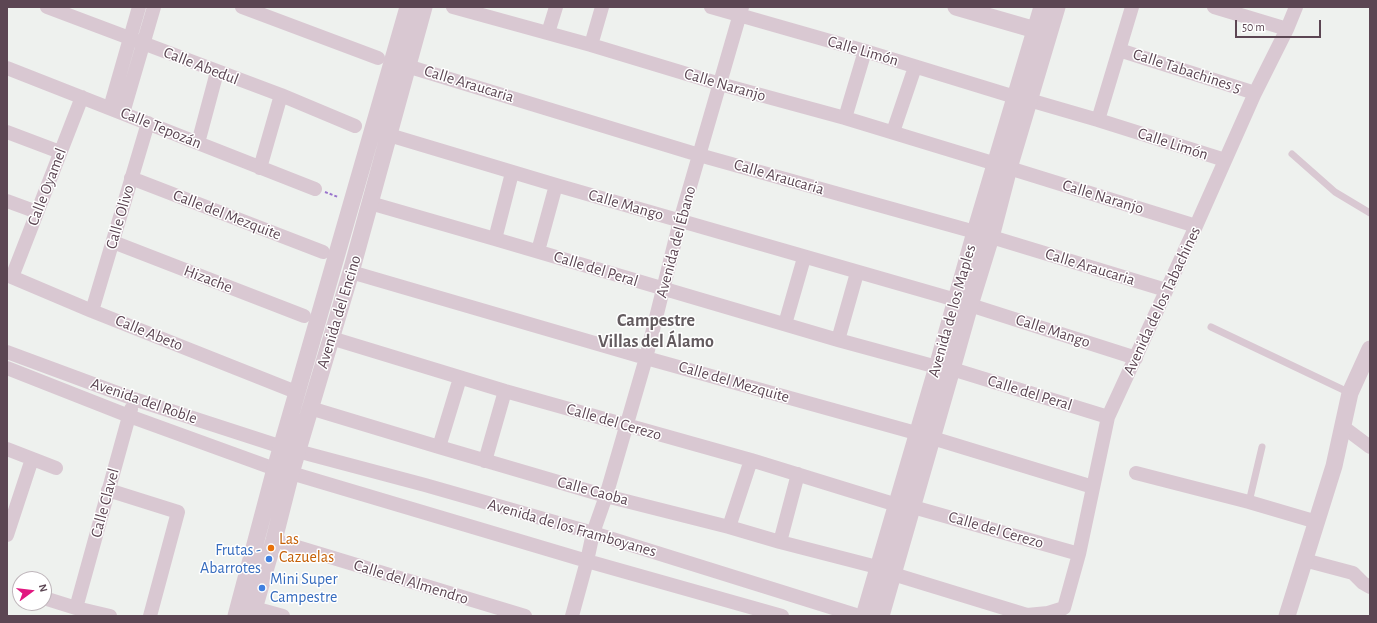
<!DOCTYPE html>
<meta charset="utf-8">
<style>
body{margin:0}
#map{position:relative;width:1377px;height:623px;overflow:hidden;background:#eef1ee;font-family:"Alegreya Sans",sans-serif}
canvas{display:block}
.frame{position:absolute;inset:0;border:8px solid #5c4653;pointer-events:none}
.north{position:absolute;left:12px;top:571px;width:40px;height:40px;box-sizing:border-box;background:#fff;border:1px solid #beb5ba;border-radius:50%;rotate:75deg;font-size:11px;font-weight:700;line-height:16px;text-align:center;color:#5c4653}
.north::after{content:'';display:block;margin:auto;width:14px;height:18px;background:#e11880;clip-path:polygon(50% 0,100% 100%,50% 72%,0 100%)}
.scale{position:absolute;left:1235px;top:20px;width:86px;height:18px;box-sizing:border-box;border:2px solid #5c4653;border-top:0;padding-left:5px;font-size:12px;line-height:14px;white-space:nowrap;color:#5c4653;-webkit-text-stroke:3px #fff;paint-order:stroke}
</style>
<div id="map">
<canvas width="1377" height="623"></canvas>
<div class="frame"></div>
<div class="north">N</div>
<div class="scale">50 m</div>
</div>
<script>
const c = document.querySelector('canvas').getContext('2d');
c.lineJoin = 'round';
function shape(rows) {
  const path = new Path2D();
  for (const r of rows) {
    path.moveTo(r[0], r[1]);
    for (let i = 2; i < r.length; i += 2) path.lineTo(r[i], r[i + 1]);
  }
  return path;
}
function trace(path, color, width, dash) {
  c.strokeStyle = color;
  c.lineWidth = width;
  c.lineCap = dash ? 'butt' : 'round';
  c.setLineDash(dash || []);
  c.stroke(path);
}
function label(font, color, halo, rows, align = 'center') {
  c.font = font + ' "Alegreya Sans",sans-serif';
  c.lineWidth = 3;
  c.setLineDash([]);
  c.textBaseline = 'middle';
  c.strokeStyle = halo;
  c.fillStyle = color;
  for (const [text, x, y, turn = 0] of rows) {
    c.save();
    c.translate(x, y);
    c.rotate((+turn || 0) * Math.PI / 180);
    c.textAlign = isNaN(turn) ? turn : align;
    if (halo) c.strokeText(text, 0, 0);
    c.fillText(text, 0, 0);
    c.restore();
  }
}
trace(shape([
 [325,192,338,197]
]), '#9a74cd', 2, [3, 2]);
trace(shape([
 [1292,154,1335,192,1370,213],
 [1211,327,1350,393],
 [1249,502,1262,447]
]), '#d9c8d2', 7);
trace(shape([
 [47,7,281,95,355,126],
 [242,7,378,58],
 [453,7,591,45,720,84,845,118,996,164],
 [711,7,865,51,1015,97],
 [1214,7,1287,29],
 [548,33,556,7],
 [591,45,602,7],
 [1119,50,1255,93],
 [397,63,699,155,975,232,1166,290],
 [7,68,315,189],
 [1029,100,1098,120,1225,160],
 [110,108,139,7],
 [123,113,154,7],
 [845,118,865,51],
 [1098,120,1132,7],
 [7,132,60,152],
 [893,132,915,67],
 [389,135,556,185,956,300],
 [198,143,217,72],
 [260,168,281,95],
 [1009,168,1196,226],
 [131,178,323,252],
 [7,201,37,212],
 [370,203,495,239,838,340,937,367],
 [495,239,512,173],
 [113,242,304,316],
 [538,251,556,185],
 [351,272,646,358,916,433,1093,487],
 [7,275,92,311,291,390],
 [12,277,82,97],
 [970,305,1136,358],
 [92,311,148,123],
 [785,324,804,258],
 [331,338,505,391,751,460,897,505],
 [838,340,857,273],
 [7,352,134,399,282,447,425,485,593,533,859,616],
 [7,368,129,416,275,469,291,473,587,561,782,616],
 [952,369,1108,417],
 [310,408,439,447,606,496,729,527,780,542,877,567],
 [1342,426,1370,447],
 [439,447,460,378],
 [7,449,56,468],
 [485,461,505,391],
 [1136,473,1249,502,1317,522],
 [108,490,178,512,150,616],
 [913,507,1079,554],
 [729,527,751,460],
 [7,535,32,459],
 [274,540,525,616],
 [780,542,798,474],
 [1304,560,1353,573,1363,583,1370,587],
 [893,574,1027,615,1048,613,1064,608,1079,554,1108,417,1196,226,1255,93,1287,29,1296,7],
 [44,598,76,608,110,616],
 [76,608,131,409],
 [254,608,283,616],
 [572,616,587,561,593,533,606,496,646,358,680,221,742,7]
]), '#d9c8d2', 14);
trace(shape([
 [956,7,1046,33],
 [236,616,275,469,408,7],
 [252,616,274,540,291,473,351,272,424,7],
 [864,616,937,367,975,232,1042,7],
 [881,616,952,369,970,305,991,237,1009,168,1057,7],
 [1287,616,1334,466,1350,393,1370,349]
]), '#d9c8d2', 17);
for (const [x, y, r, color] of [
 [271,548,4,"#e8710a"],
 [269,559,4,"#3f7fe0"],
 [262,588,4,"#3f7fe0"]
]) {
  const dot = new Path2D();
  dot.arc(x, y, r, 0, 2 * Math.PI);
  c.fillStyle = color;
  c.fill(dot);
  trace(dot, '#fff', 1.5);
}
label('16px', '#5c4653', '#fff', [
 ["Calle Limón",863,51,16],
 ["Calle Abedul",201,66,21],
 ["Calle Tabachines 5",1187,71,18],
 ["Calle Araucaria",469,84,17],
 ["Calle Naranjo",725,85,16],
 ["Calle Tepozán",161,128,22],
 ["Calle Limón",1173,144,18],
 ["Calle Araucaria",779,177,16],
 ["Calle Oyamel",47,187,-69],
 ["Calle Naranjo",1103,197,17],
 ["Calle Mango",626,205,16],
 ["Calle del Mezquite",227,215,21],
 ["Calle Olivo",120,217,-74],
 ["Avenida del Ébano",676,242,-75],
 ["Calle Araucaria",1090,267,17],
 ["Calle del Peral",596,269,17],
 ["Hizache",208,279,21],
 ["Avenida de los Tabachines",1162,301,-65],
 ["Avenida de los Maples",952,311,-74],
 ["Avenida del Encino",339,312,-73],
 ["Calle Mango",1053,331,18],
 ["Calle Abeto",149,333,22],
 ["Calle del Mezquite",734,382,16],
 ["Calle del Peral",1030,393,17],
 ["Avenida del Roble",144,401,19],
 ["Calle del Cerezo",614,422,16],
 ["Calle Caoba",593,491,15],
 ["Calle Clavel",105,503,-75],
 ["Avenida de los Framboyanes",572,528,16],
 ["Calle del Cerezo",996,530,16],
 ["Calle del Almendro",411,582,17]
]);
label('16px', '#c56008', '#fff', [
 ["Las",279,539],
 ["Cazuelas",279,557]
], 'left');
label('16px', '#366cbe', '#fff', [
 ["Frutas -",261,550],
 ["Abarrotes",261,568],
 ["Mini Super",270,579,"left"],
 ["Campestre",270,597,"left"]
], 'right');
label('bold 18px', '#635b5f', '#fff', [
 ["Campestre",656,321],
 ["Villas del Álamo",656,342]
]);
</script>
